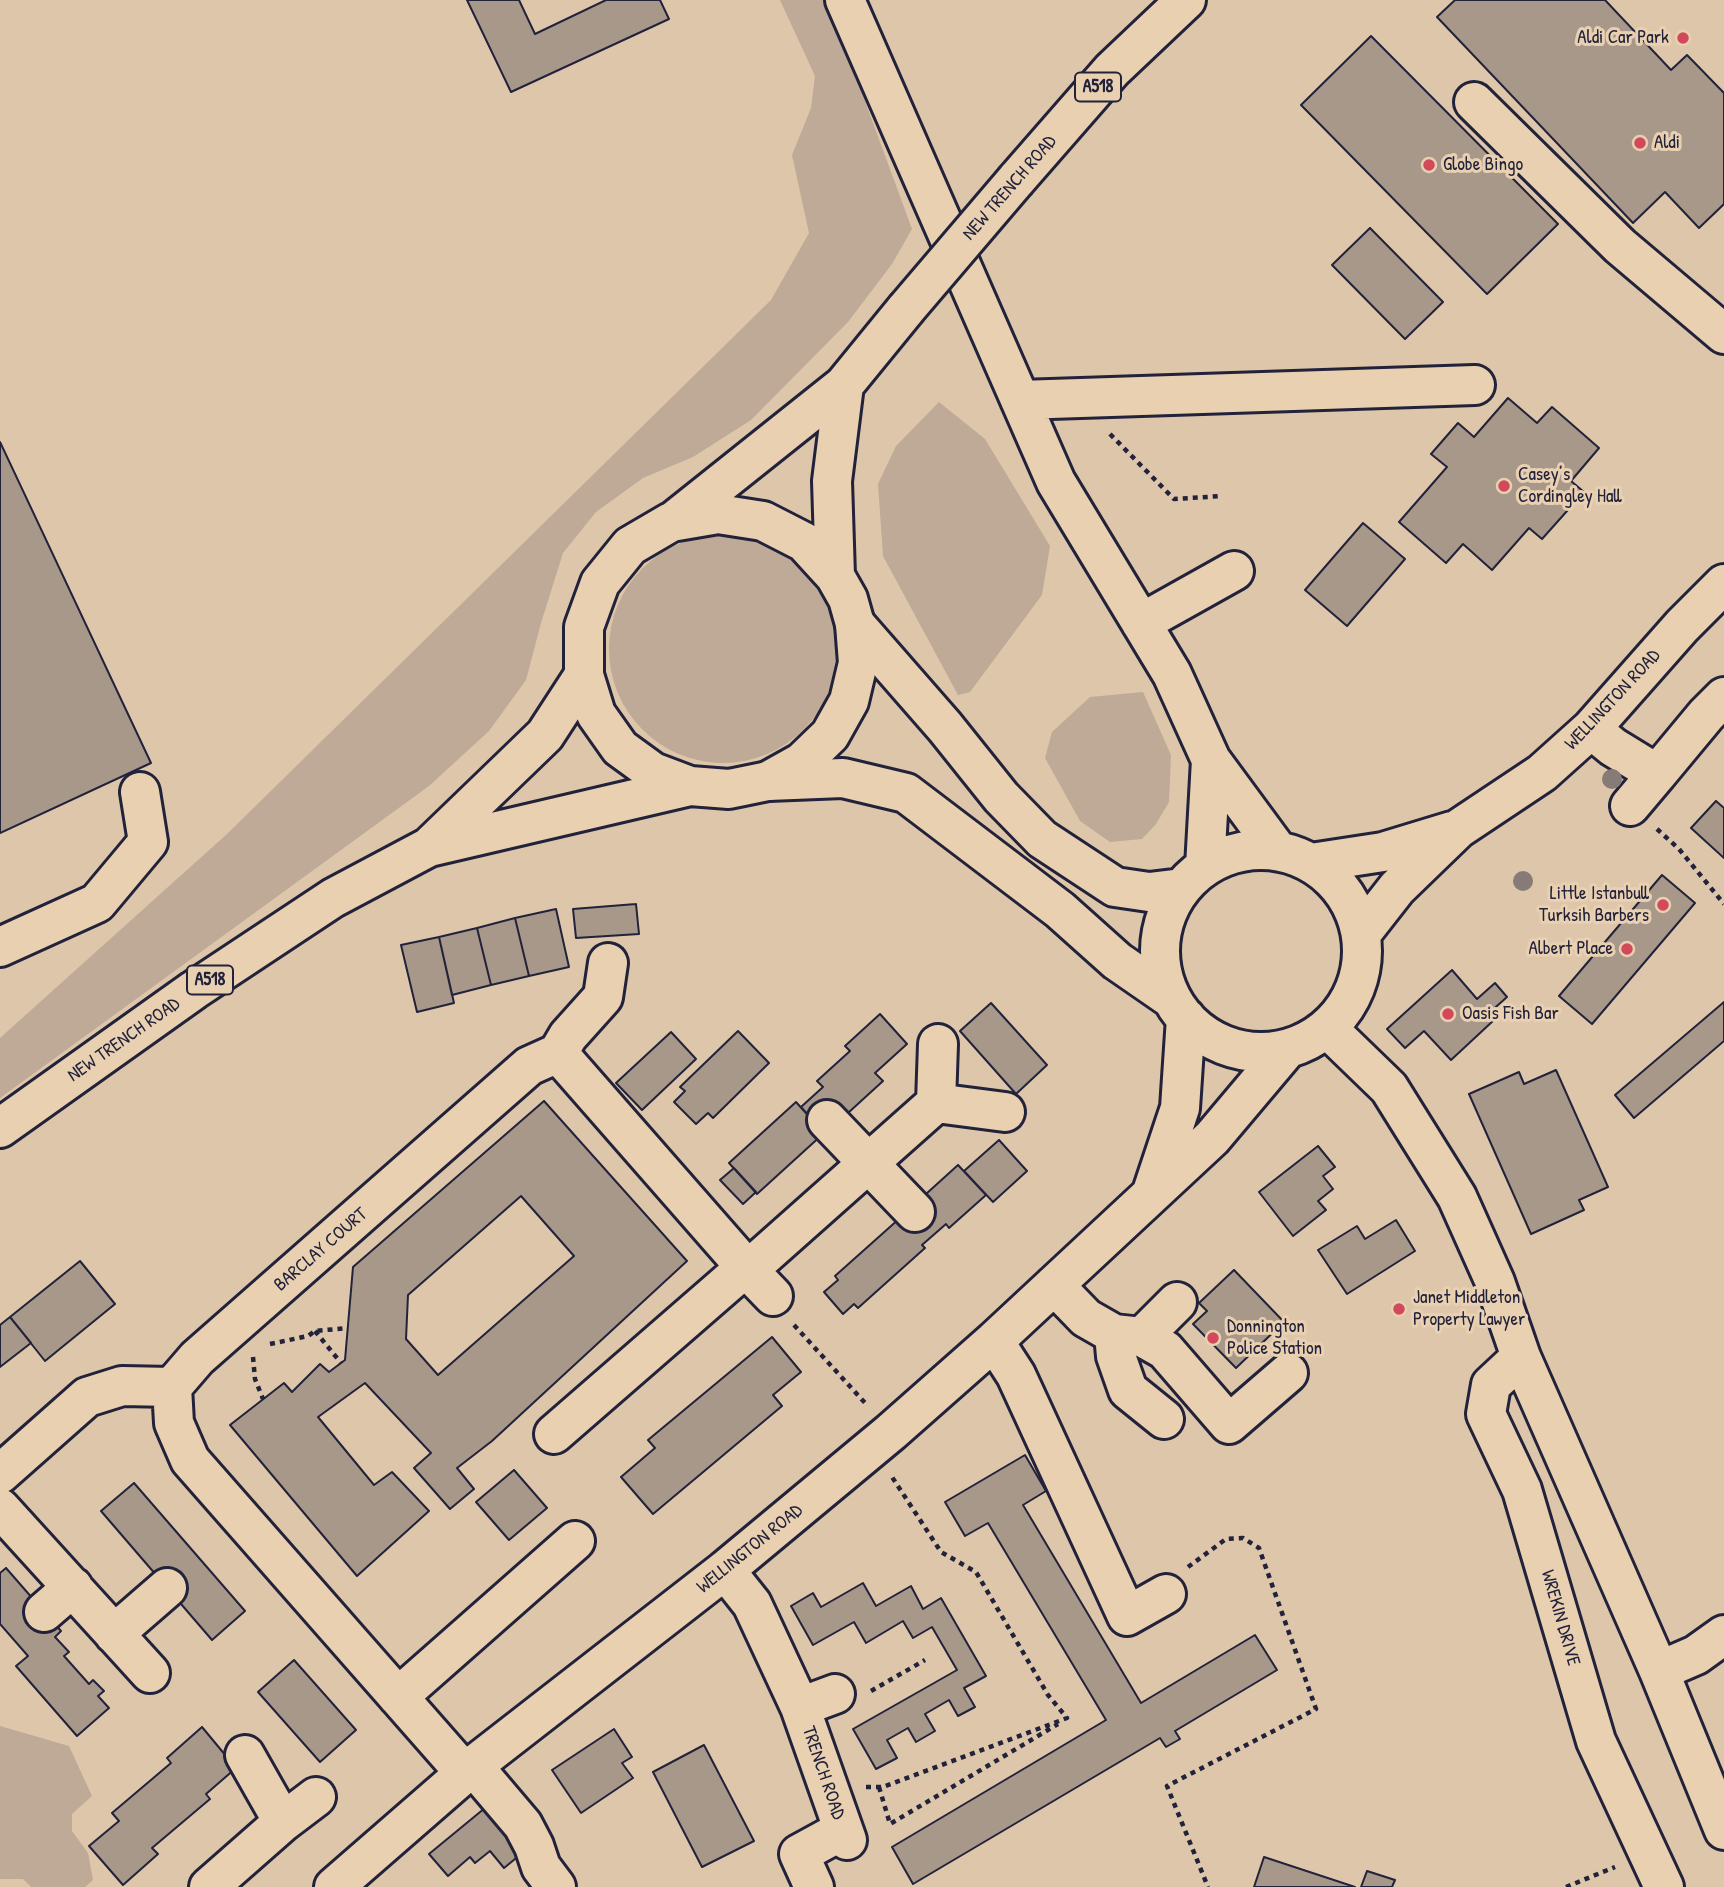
<!DOCTYPE html>
<meta charset="utf-8">
<style>
body{margin:0}
canvas{display:block;background:#ddc6aa}
</style>
<canvas width="1724" height="1887"></canvas>
<script>
const c = document.querySelector('canvas').getContext('2d');
c.lineJoin = 'round';
function fill(path, color) {
  c.fillStyle = color;
  c.fill(path, 'evenodd');
}
function shape(rows) {
  const path = new Path2D();
  for (const r of rows) {
    if (r.length === 3) {
      path.moveTo(r[0] + r[2], r[1]);
      path.arc(r[0], r[1], r[2], 0, 2 * Math.PI);
      continue;
    }
    path.moveTo(r[0], r[1]);
    for (let i = 2; i < r.length; i += 2) path.lineTo(r[i], r[i + 1]);
  }
  return path;
}
function trace(path, color, width, dash) {
  c.strokeStyle = color;
  c.lineWidth = width;
  c.lineCap = dash ? 'butt' : 'round';
  c.setLineDash(dash || []);
  c.stroke(path);
}
function label(font, color, halo, rows, align = 'center') {
  c.font = font + ' "Patrick Hand",sans-serif';
  c.lineWidth = 6;
  c.setLineDash([]);
  c.textBaseline = 'middle';
  c.strokeStyle = halo;
  c.fillStyle = color;
  for (const [text, x, y, turn = 0] of rows) {
    c.save();
    c.translate(x, y);
    c.rotate((+turn || 0) * Math.PI / 180);
    c.textAlign = isNaN(turn) ? turn : align;
    if (halo) c.strokeText(text, 0, 0);
    c.fillText(text, 0, 0);
    c.restore();
  }
}
fill(shape([
 [780,0,823,0,844,44,912,229,892,264,848,322,751,420,693,457,643,478,596,512,563,553,541,623,526,680,489,731,429,786,0,1098,0,1038,227,834,771,300,809,233,792,155,811,108,815,76],
 [939,402,985,439,1050,546,1042,595,970,692,958,695,883,556,878,484,896,446],
 [723,649,114],
 [1143,692,1171,755,1169,802,1156,824,1142,839,1110,842,1080,821,1045,758,1052,732,1090,697],
 [0,1726,69,1746,92,1796,72,1814,72,1831,88,1853,93,1880,85,1887,31,1887,23,1879,0,1879]
]), '#beaa97');
const building = shape([
 [467,0,519,0,535,34,606,0,660,0,669,19,511,92,467,0],
 [1455,0,1605,0,1671,70,1687,55,1724,93,1724,204,1699,228,1665,192,1633,223,1437,17,1455,0],
 [1371,36,1558,224,1487,294,1301,105,1371,36],
 [1370,228,1443,302,1405,339,1332,265,1370,228],
 [1508,398,1537,423,1552,407,1599,448,1571,481,1584,492,1542,539,1529,528,1492,570,1463,544,1446,563,1399,522,1447,467,1431,454,1458,423,1474,437,1508,398],
 [0,442,151,763,0,833,0,442],
 [1363,523,1405,559,1347,626,1305,590,1363,523],
 [1716,801,1724,808,1724,858,1691,828,1716,801],
 [1662,875,1695,903,1592,1024,1559,996,1662,875],
 [636,904,639,934,576,938,573,909,636,904],
 [556,909,569,967,529,976,515,918,556,909],
 [515,918,529,976,491,985,477,928,515,918],
 [477,928,491,985,452,995,439,937,477,928],
 [439,937,454,1003,417,1012,401,945,439,937],
 [1452,970,1477,999,1495,983,1507,997,1488,1014,1494,1020,1451,1060,1424,1031,1405,1048,1387,1029,1452,970],
 [1724,1002,1724,1041,1634,1118,1615,1095,1724,1002],
 [991,1003,1047,1065,1016,1094,960,1031,991,1003],
 [880,1014,907,1044,875,1073,883,1081,848,1113,842,1107,819,1127,801,1107,823,1087,817,1081,850,1051,845,1046,880,1014],
 [738,1031,769,1063,713,1118,708,1113,696,1124,674,1102,685,1091,680,1087,738,1031],
 [671,1032,696,1059,642,1110,616,1083,671,1032],
 [1556,1070,1608,1187,1579,1200,1584,1210,1531,1234,1469,1094,1519,1072,1524,1084,1556,1070],
 [544,1101,687,1261,492,1441,457,1468,474,1489,450,1509,414,1468,431,1453,365,1383,318,1417,374,1485,392,1472,429,1511,357,1576,230,1425,284,1383,292,1392,320,1364,329,1372,345,1360,353,1267,544,1101],
 [521,1196,574,1256,438,1375,406,1339,408,1295,521,1196],
 [796,1102,824,1133,757,1194,729,1163,796,1102],
 [999,1140,1027,1171,993,1202,964,1171,999,1140],
 [1318,1146,1335,1167,1323,1176,1333,1189,1318,1201,1326,1210,1293,1236,1259,1192,1318,1146],
 [958,1165,986,1195,949,1228,946,1224,922,1245,925,1248,858,1308,854,1304,843,1314,824,1292,838,1280,835,1276,900,1218,903,1222,929,1198,926,1194,958,1165],
 [734,1168,756,1192,743,1204,720,1180,734,1168],
 [1396,1220,1415,1251,1347,1294,1318,1250,1357,1226,1365,1239,1396,1220],
 [80,1261,115,1304,45,1361,10,1317,80,1261],
 [1234,1270,1284,1322,1236,1368,1193,1324,1207,1311,1199,1303,1234,1270],
 [10,1317,31,1343,0,1367,0,1325,10,1317],
 [772,1337,801,1372,773,1395,782,1406,653,1514,621,1477,655,1448,648,1440,772,1337],
 [1025,1455,1046,1491,1023,1505,1141,1703,1255,1635,1277,1670,1175,1731,1180,1739,1166,1747,1160,1738,913,1884,892,1847,1106,1720,988,1523,965,1536,945,1502,1025,1455],
 [514,1470,547,1508,509,1540,476,1502,514,1470],
 [134,1483,245,1611,212,1640,101,1511,134,1483],
 [6,1568,61,1631,55,1637,69,1652,64,1656,89,1684,93,1680,104,1691,98,1696,109,1708,77,1736,16,1666,28,1656,0,1624,0,1573,6,1568],
 [863,1583,876,1606,911,1586,923,1609,941,1598,986,1676,964,1688,975,1707,958,1716,949,1700,925,1714,935,1731,916,1742,908,1728,887,1740,897,1758,876,1769,853,1729,957,1670,932,1627,913,1638,903,1621,866,1643,854,1622,813,1645,791,1606,813,1593,821,1607,863,1583],
 [294,1660,356,1730,320,1762,258,1692,294,1660],
 [202,1727,236,1768,206,1794,210,1799,152,1848,158,1854,123,1885,89,1846,119,1821,112,1813,171,1763,167,1758,202,1727],
 [614,1729,632,1757,622,1763,633,1778,581,1813,552,1770,614,1729],
 [704,1745,754,1841,702,1867,653,1772,704,1745],
 [491,1803,526,1850,504,1868,490,1851,475,1863,470,1857,448,1876,429,1854,491,1803],
 [1264,1857,1355,1887,1254,1887,1264,1857],
 [1367,1871,1395,1880,1392,1887,1361,1887,1367,1871]
]);
fill(building, '#a8988a');
trace(building, '#22223b', 2);
const minor = shape([
 [845,0,1056,482,1172,674,1211,760,1278,851],
 [1474,102,1620,246,1724,334],
 [1020,400,1475,385],
 [1141,623,1234,571],
 [855,624,945,727,1001,797,1042,839,1115,887,1149,892,1182,888],
 [1591,729,1613,747,1657,774,1706,715,1724,697],
 [768,781,843,778,906,793,1060,910,1117,961,1172,999],
 [1630,806,1657,774],
 [1261,951,101],
 [1311,863,1383,852,1452,831],
 [1205,867,1211,760],
 [1361,934,1397,888,1458,829,1542,773,1591,729,1682,626,1724,584],
 [0,947,97,903,148,842,140,792],
 [1327,1028,1389,1088,1457,1197,1495,1282,1521,1357,1659,1671,1724,1830],
 [938,1044,936,1103,1005,1112],
 [558,1053,568,1036,603,997,608,963],
 [827,1120,915,1212],
 [1152,1192,1180,1108,1186,1018],
 [748,1270,936,1103],
 [1054,1285,1086,1318,1114,1334,1142,1337,1165,1350,1229,1424,1288,1373],
 [1114,1334,1116,1356,1128,1390,1164,1419],
 [1142,1337,1177,1302],
 [994,1341,1016,1375,1127,1616,1166,1594],
 [1521,1357,1491,1385,1486,1414,1522,1490,1596,1741,1664,1887],
 [554,1434,746,1267],
 [0,1474,87,1397,122,1386,172,1387],
 [0,1508,150,1673],
 [725,1570,752,1604,800,1707,847,1840],
 [44,1612,73,1587],
 [114,1634,167,1588],
 [1659,1671,1696,1655,1724,1635],
 [398,1697,575,1541],
 [800,1707,835,1694],
 [245,1755,283,1822],
 [473,1766,523,1825,534,1846,541,1867,556,1887],
 [465,1773,190,1460,174,1423,172,1387,197,1358,529,1066,558,1053,748,1270,773,1296],
 [209,1887,283,1822,316,1797],
 [334,1887,473,1766,725,1570,891,1432,994,1341,1212,1138,1287,1049],
 [814,1887,799,1854,843,1830]
]);
const highway = shape([
 [1016,180,1112,70,1186,0],
 [676,519,844,385,906,309],
 [835,576,804,542,763,521,718,514,671,522,630,546,600,583,584,627,584,675,596,714,620,748,653,772,690,786,729,789,768,781,802,762,830,735,849,701,858,663,855,624,848,599,835,576,832,481,844,385],
 [429,847,545,735,584,675],
 [0,1128,194,990,333,898,429,847,690,786]
]);
trace(minor, '#22223b', 44);
trace(highway, '#22223b', 44);
trace(shape([
 [1110,434,1174,499,1222,496],
 [1657,829,1679,849,1724,904],
 [794,1325,866,1404],
 [315,1331,341,1363],
 [270,1344,308,1336,315,1331,348,1328],
 [253,1357,255,1379,263,1399],
 [1188,1567,1226,1539,1243,1538,1259,1548,1316,1709,1167,1786,1208,1887],
 [871,1691,925,1660],
 [866,1787,883,1787,1067,1718,1048,1695,976,1572,941,1552,892,1477],
 [879,1787,890,1824,1058,1724],
 [1566,1887,1615,1867]
]), '#22223b', 4.5, [5, 5]);
trace(minor, '#e9d0b1', 38);
trace(highway, '#e9d0b1', 38);
const highwayBridge = shape([
 [906,309,1016,180]
]);
trace(highwayBridge, '#22223b', 44, []);
trace(highwayBridge, '#e9d0b1', 38);
c.fillStyle = '#877b77';
for (const [x, y] of [
 [1612,779],
 [1523,881]
]) {
  c.beginPath();
  c.arc(x, y, 10, 0, 2 * Math.PI);
  c.fill();
}
for (const [x, y, r, color] of [
 [1683,38,7,"#d1495b"],
 [1640,143,7,"#d1495b"],
 [1429,165,7,"#d1495b"],
 [1504,486,7,"#d1495b"],
 [1663,905,7,"#d1495b"],
 [1627,949,7,"#d1495b"],
 [1448,1014,7,"#d1495b"],
 [1399,1309,7,"#d1495b"],
 [1213,1338,7,"#d1495b"]
]) {
  const dot = new Path2D();
  dot.arc(x, y, r, 0, 2 * Math.PI);
  c.fillStyle = color;
  c.fill(dot);
  trace(dot, '#e9d0b1', 2.5);
}
for (const [x, y, w] of [
 [1098,87,46],
 [210,980,46]
]) {
  const box = new Path2D();
  box.roundRect(x - w / 2, y - 14.5, w, 29, 5);
  c.fillStyle = '#e9d0b1';
  c.fill(box);
  trace(box, '#22223b', 2);
}
label('bold 18px', '#22223b', null, [
 ["A518",1098,87],
 ["A518",210,980]
]);
label('19px', '#22223b', '#e9d0b1', [
 ["Aldi Car Park",1669,38,"right"],
 ["Aldi",1654,143],
 ["Globe Bingo",1443,165],
 ["Casey’s",1518,475],
 ["Cordingley Hall",1518,497],
 ["Little Istanbull",1649,894,"right"],
 ["Turksih Barbers",1649,916,"right"],
 ["Albert Place",1613,949,"right"],
 ["Oasis Fish Bar",1462,1014],
 ["Janet Middleton",1413,1298],
 ["Property Lawyer",1413,1320],
 ["Donnington",1227,1327],
 ["Police Station",1227,1349]
], 'left');
label('19px', '#22223b', '#e9d0b1', [
 ["NEW TRENCH ROAD",1010,188,-49],
 ["WELLINGTON ROAD",1613,700,-47],
 ["NEW TRENCH ROAD",124,1040,-35],
 ["BARCLAY COURT",321,1250,-41],
 ["WELLINGTON ROAD",750,1549,-39],
 ["WREKIN DRIVE",1560,1618,74],
 ["TRENCH ROAD",823,1773,71]
]);
</script>
